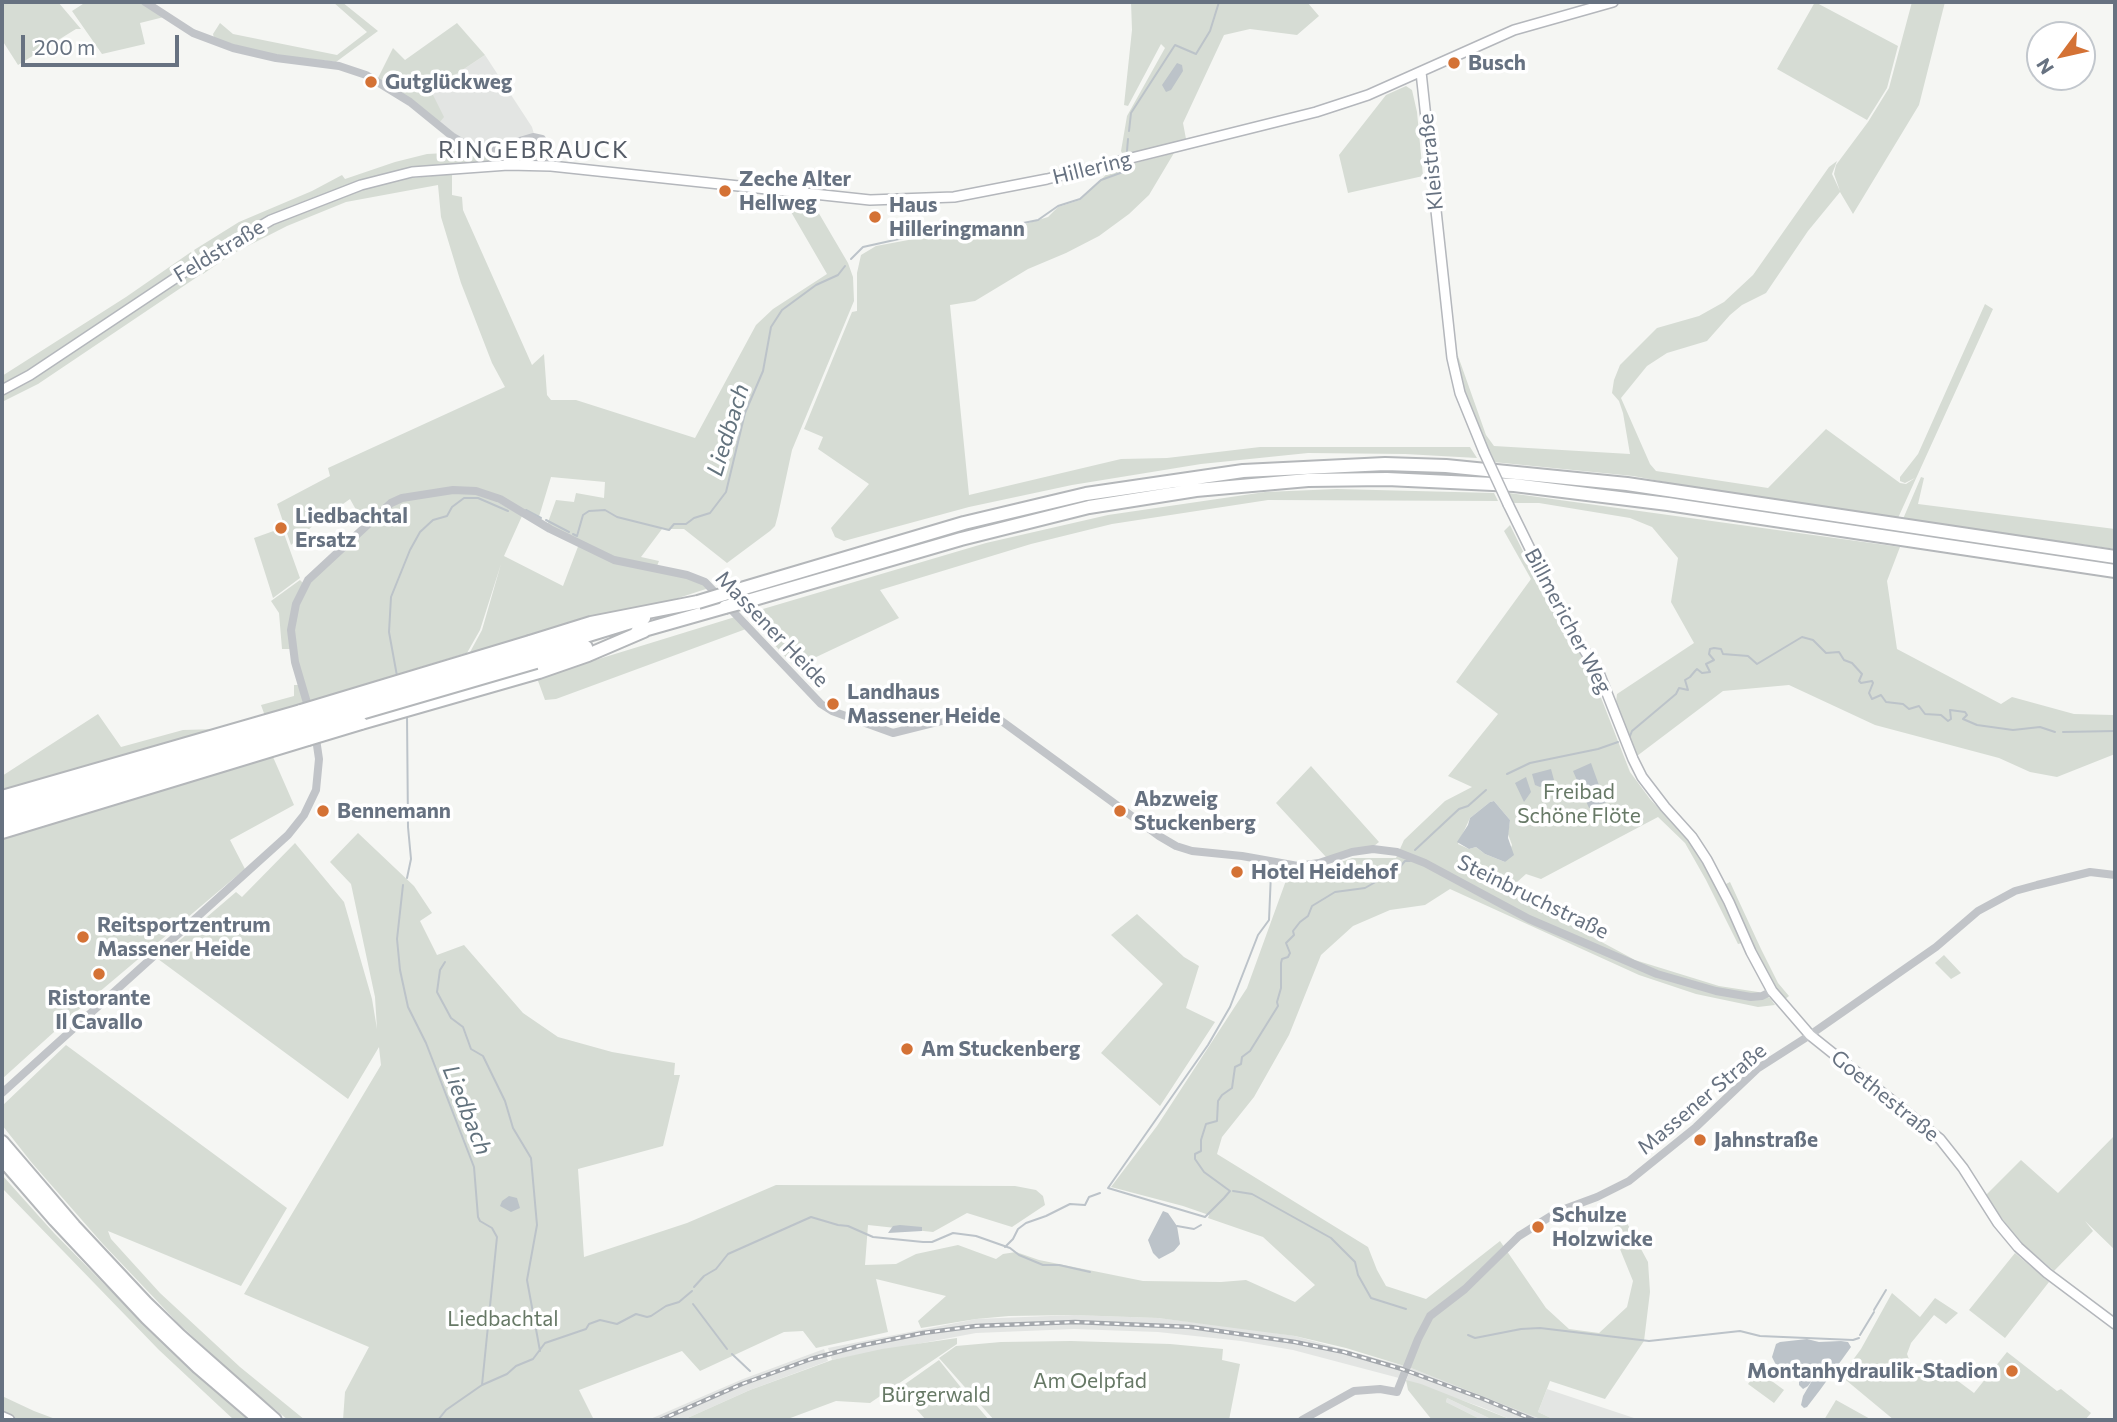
<!DOCTYPE html>
<meta charset="utf-8">
<style>
body{margin:0}
#map{position:relative;width:2117px;height:1422px;overflow:hidden;background:#f5f6f3;font-family:Commissioner,sans-serif}
canvas{display:block}
.frame{position:absolute;inset:0;border:4px solid #677281;pointer-events:none}
.north{position:absolute;left:2026px;top:21px;width:70px;height:70px;box-sizing:border-box;background:#fff;border:2px solid #c2c7cd;border-radius:50%;rotate:237deg;font-size:19px;font-weight:700;line-height:28px;text-align:center;color:#677281}
.north::after{content:'';display:block;margin:auto;width:24px;height:32px;background:#d47235;clip-path:polygon(50% 0,100% 100%,50% 72%,0 100%)}
.scale{position:absolute;left:21px;top:35px;width:158px;height:32px;box-sizing:border-box;border:4px solid #677281;border-top:0;padding-left:9px;font-size:21px;line-height:24px;white-space:nowrap;color:#677281;-webkit-text-stroke:5px #fff;paint-order:stroke}
</style>
<div id="map">
<canvas width="2117" height="1422"></canvas>
<div class="frame"></div>
<div class="north">N</div>
<div class="scale">200 m</div>
</div>
<script>
const c = document.querySelector('canvas').getContext('2d');
c.lineJoin = 'round';
function fill(path, color) {
  c.fillStyle = color;
  c.fill(path, 'evenodd');
}
function shape(rows) {
  const path = new Path2D();
  for (const r of rows) {
    path.moveTo(r[0], r[1]);
    for (let i = 2; i < r.length; i += 2) path.lineTo(r[i], r[i + 1]);
  }
  return path;
}
function trace(path, color, width, dash) {
  c.strokeStyle = color;
  c.lineWidth = width;
  c.lineCap = dash ? 'butt' : 'round';
  c.setLineDash(dash || []);
  c.stroke(path);
}
function label(font, color, halo, rows, align = 'center') {
  c.font = font + ' Commissioner,sans-serif';
  c.lineWidth = 7;
  c.setLineDash([]);
  c.textBaseline = 'middle';
  c.strokeStyle = halo;
  c.fillStyle = color;
  for (const [text, x, y, turn = 0] of rows) {
    c.save();
    c.translate(x, y);
    c.rotate((+turn || 0) * Math.PI / 180);
    c.textAlign = isNaN(turn) ? turn : align;
    if (halo) c.strokeText(text, 0, 0);
    c.fillText(text, 0, 0);
    c.restore();
  }
}
fill(shape([
 [485,55,532,127,534,134,494,148,470,146,439,123,431,91],
 [1074,1315,1158,1318,1243,1328,1295,1336,1404,1366,1399,1378,1293,1350,1241,1341,1158,1332,1074,1329,976,1333,832,1360,828,1348,976,1319],
 [824,1349,828,1361,750,1390,683,1420,648,1420,743,1379],
 [1411,1368,1474,1391,1543,1420,1512,1420,1481,1407,1406,1381],
 [1547,1389,1640,1420,1555,1420,1538,1412],
 [1447,1398,1493,1420,1482,1420,1446,1402]
]), '#e3e5e3');
fill(shape([
 [2,2,58,2,81,29,76,29,18,65,2,40],
 [86,2,141,2,164,17,140,23,145,44,102,54,72,11],
 [333,2,342,2,378,31,336,62,277,55,248,49,214,38,213,34,220,23,233,34,337,55,367,32],
 [1131,2,1307,2,1319,16,1297,35,1250,29,1224,35,1183,123,1186,139,1123,155,1121,151,1127,116,1165,48,1161,44,1128,106,1124,105,1132,30],
 [1815,2,1898,46,1887,88,1867,120,1777,69],
 [1912,2,1945,2,1919,105,1853,214,1840,192,1808,231,1766,293,1742,305,1730,315,1707,341,1667,353,1647,366,1621,398,1650,464,1656,471,1768,488,1826,429,1900,483,1906,484,1915,478,1905,483,1900,481,1900,477,1918,454,1985,304,1993,309,1898,518,1681,485,1633,476,1493,462,1462,392,1454,357,1458,356,1486,435,1494,446,1630,454,1623,413,1619,401,1612,393,1614,380,1620,365,1657,328,1699,316,1724,302,1753,275,1829,167,1837,161,1832,174,1840,191,1834,174,1836,165,1868,122,1889,88],
 [457,23,485,55,431,91,444,117,439,123,378,78,393,48,405,60],
 [1406,86,1412,90,1417,112,1423,176,1348,193,1339,155,1386,95],
 [538,140,543,145,545,152,540,159,461,163,412,168,361,180,291,206,232,235,197,256,194,250,239,222,312,191,342,175,345,179,395,162,427,154,446,153,457,144,468,150,486,154,528,141],
 [1174,153,1149,195,1129,214,1099,236,1066,253,1028,269,975,301,950,305,969,495,1121,459,1167,458,1260,447,1470,447,1477,458,1405,454,1308,453,1201,464,1072,485,969,507,844,541,835,537,831,528,869,484,818,449,823,437,804,429,852,312,857,311,857,273,861,255,876,246,957,231,1012,228,1048,217,1058,207,1080,200,1112,169],
 [452,174,452,195,462,197,463,210,532,365,544,354,547,395,551,400,576,400,695,438,756,325,773,309,827,274,787,205,786,198,807,200,814,205,848,263,853,277,854,301,792,450,778,515,775,526,770,531,727,563,684,529,662,529,641,557,659,561,657,566,624,561,547,525,556,500,574,502,576,493,604,498,605,482,551,477,538,520,487,491,402,496,364,524,350,499,316,523,291,545,277,504,330,476,328,468,505,387,492,363,461,283,441,217,438,185,346,202,287,226,232,254,203,274,201,267,274,223,342,196,401,179],
 [191,252,196,261,28,371,2,386,2,376,126,297],
 [199,269,200,275,38,384,2,402,2,394],
 [1921,477,1924,478,1918,504,2115,529,2115,549,1903,519],
 [1337,489,1494,493,1498,501,1268,500,1112,524,1031,544,880,590,899,618,795,667,746,614,986,543,1108,515,1265,492],
 [453,492,485,495,522,516,504,556,563,586,579,544,613,561,687,577,709,588,663,603,469,654,482,630,501,564,480,630,467,653,309,701,298,661,294,630,296,611,310,581,397,502],
 [1509,493,1900,547,1887,581,1897,649,2001,704,2012,697,2074,714,2113,715,2115,708,2115,754,2057,777,2030,772,1999,758,1875,725,1789,685,1723,691,1633,759,1615,710,1617,694,1694,643,1671,602,1678,558,1652,527,1630,518,1539,503,1514,503],
 [1510,525,1545,596,1591,672,1630,772,1650,799,1688,840,1711,877,1742,943,1738,944,1706,880,1685,843,1658,817,1541,879,1526,874,1507,891,1635,960,1719,986,1758,992,1770,998,1775,1005,1758,1007,1696,994,1639,975,1450,889,1425,905,1390,910,1353,926,1321,955,1289,1035,1254,1097,1222,1137,1217,1154,1368,1247,1377,1270,1386,1286,1426,1299,1500,1241,1546,1308,1569,1329,1599,1333,1627,1307,1633,1281,1613,1232,1620,1210,1648,1262,1650,1292,1644,1341,1605,1399,1550,1381,1538,1412,1555,1420,1543,1420,1411,1368,1346,1348,1295,1336,1158,1318,1073,1315,1009,1316,976,1319,921,1328,918,1321,946,1296,876,1279,888,1332,816,1348,803,1331,784,1332,700,1371,682,1351,579,1390,594,1420,343,1420,345,1392,369,1347,244,1294,381,1065,379,1047,348,1099,158,959,236,892,242,897,295,843,344,902,372,999,377,1029,375,997,351,884,330,862,358,833,414,886,432,913,420,921,437,955,464,945,523,1013,558,1037,612,1052,675,1063,674,1075,680,1075,663,1146,578,1169,584,1257,687,1223,776,1185,1015,1186,1036,1190,1043,1196,1045,1205,1012,1227,967,1213,933,1232,868,1225,865,1265,896,1264,916,1254,958,1245,996,1259,1003,1254,1016,1252,1039,1260,1143,1281,1221,1282,1246,1280,1295,1302,1315,1285,1263,1237,1208,1218,1209,1215,1183,1206,1111,1187,1157,1126,1247,988,1288,875,1314,872,1352,858,1396,858,1404,840,1445,801,1472,787,1448,776,1498,714,1456,682,1531,579,1504,531],
 [1494,801,1510,820,1508,834,1512,845,1505,862,1485,854,1476,847,1469,849,1458,844,1470,818,1490,802],
 [282,528,300,578,273,598,254,538],
 [300,580,303,583,291,649,282,649,279,613,271,601],
 [735,617,746,629,556,699,545,700,537,678],
 [294,685,299,685,305,703,265,716,261,705,294,696],
 [98,714,121,747,183,730,217,729,2,791,2,776],
 [273,757,294,805,230,840,245,869,85,1004,2,1079,2,839],
 [1311,766,1379,842,1374,846,1326,857,1276,803],
 [1730,882,1761,949,1778,983,1789,996,1784,1000,1753,950,1724,885],
 [1137,914,1184,957,1199,966,1186,1008,1215,1022,1160,1106,1101,1053,1163,984,1111,935],
 [1944,955,1961,973,1951,979,1935,963],
 [66,1045,287,1208,241,1286,108,1231,111,1239,160,1293,240,1367,305,1420,288,1420,249,1388,178,1323,102,1243,32,1163,2,1125,2,1106],
 [2115,1135,2115,1250,2085,1221,2093,1231,2054,1271,2019,1241,1985,1196,2021,1160,2058,1193],
 [2,1175,54,1233,109,1289,197,1374,252,1420,234,1420,159,1350,2,1188],
 [2015,1253,2049,1282,2005,1338,1969,1310],
 [1892,1293,1920,1317,1935,1298,1958,1313,1946,1324,1934,1315,1911,1343,1907,1354,1912,1367,1922,1374,1935,1376,1946,1372,1974,1393,2007,1352,2057,1391,2061,1389,2091,1413,2085,1420,1894,1420,1841,1376,1861,1349],
 [957,1338,957,1344,870,1403,836,1401,785,1420,683,1420,750,1390,832,1360,882,1349],
 [1071,1341,1170,1344,1223,1349,1222,1360,1240,1364,1229,1420,994,1420,939,1358,956,1346,1001,1342],
 [939,1360,959,1385,989,1420,926,1420,898,1389],
 [1758,1371,1784,1390,1774,1403,1748,1384],
 [1406,1380,1421,1384,1512,1420,1493,1420,1447,1398,1446,1402,1482,1420,1432,1420,1408,1390],
 [2,1396,34,1411,58,1420,18,1420,2,1412],
 [1836,1400,1872,1420,1824,1420]
]), '#d6dcd4');
fill(shape([
 [1177,63,1182,65,1183,71,1171,90,1166,92,1162,85],
 [1591,763,1600,788,1612,788,1613,800,1589,808,1573,771],
 [1551,769,1554,780,1540,787,1535,785,1532,774],
 [1526,777,1531,792,1524,802,1515,783],
 [1494,801,1510,820,1508,838,1514,855,1505,862,1485,854,1476,847,1469,849,1457,842,1468,825,1470,818,1490,802],
 [509,1196,517,1198,520,1208,511,1212,500,1206,502,1201],
 [1163,1211,1168,1213,1177,1226,1180,1244,1174,1251,1159,1259,1153,1253,1148,1240],
 [900,1225,922,1227,922,1231,888,1233,893,1226],
 [1807,1339,1819,1342,1841,1341,1848,1342,1851,1347,1820,1390,1807,1407,1804,1408,1801,1405,1803,1396,1813,1379,1808,1386,1803,1389,1799,1385,1799,1376,1782,1370,1776,1365,1772,1357,1776,1344,1780,1342]
]), '#bcc3c9');
trace(shape([
 [1129,131,1131,113,1175,45,1196,54,1210,31,1219,2],
 [1127,151,1128,139],
 [851,259,863,247,908,237,937,235,955,228,989,230,1038,220,1058,206,1080,199,1101,180,1123,172,1126,167],
 [526,510,541,518],
 [546,520,569,532],
 [573,534,577,536,583,515,589,511,605,510,617,517,669,530,674,524,686,524,694,518,710,513,726,492,745,413,763,371,771,327,782,310,816,285,838,275,845,266],
 [397,676,389,632,391,597,410,550,420,532,433,520,447,516,452,507,464,498,478,498,508,511],
 [407,715,408,827,411,859,407,878],
 [2063,732,2115,731],
 [1630,736,1632,731,1676,694,1679,688,1688,690,1685,680,1690,677,1695,671,1697,669,1702,673,1710,672,1706,664,1714,660,1709,654,1710,649,1714,648,1721,649,1723,654,1748,656,1757,664,1802,637,1813,640,1826,653,1839,652,1844,660,1852,663,1862,674,1859,681,1861,683,1872,681,1873,683,1869,693,1872,699,1881,695,1886,702,1903,704,1909,709,1919,706,1925,714,1941,715,1948,721,1951,719,1950,710,1965,712,1967,715,1963,719,1977,725,2013,730,2040,727,2055,732],
 [1507,774,1530,763,1598,749,1618,742],
 [1415,850,1459,809,1468,806,1486,790],
 [1274,869,1271,873,1269,920,1258,935,1230,1007,1208,1045,1108,1188,1205,1217,1224,1198,1230,1191,1204,1172,1195,1159,1195,1154,1201,1151,1201,1140,1206,1124,1217,1121,1218,1101,1222,1095,1232,1088,1235,1067,1241,1064,1242,1057,1250,1051,1278,1006,1277,1002,1281,988,1281,963,1282,959,1288,957,1290,953,1286,943,1294,935,1293,931,1300,922,1308,916,1312,906,1335,892,1365,888,1379,880,1393,868,1399,868,1405,861,1410,861],
 [403,885,397,939,400,970,408,1007,426,1043,474,1167,478,1217,480,1221,492,1228,497,1237,482,1385],
 [445,962,440,970,437,992,451,1018,463,1027,471,1049,483,1056,505,1101,513,1128,531,1158,537,1225,527,1280,540,1351],
 [1233,1191,1252,1194,1331,1238,1355,1262,1358,1275,1371,1298,1406,1309],
 [1177,1226,1194,1229,1201,1225],
 [1005,1247,1013,1239,1018,1229,1026,1223,1046,1216,1070,1204,1085,1205,1089,1197,1100,1193],
 [694,1287,704,1276,716,1269,728,1254,811,1217,838,1225,848,1226,873,1237,923,1242,932,1242,953,1233,976,1236,1010,1248,1019,1255,1043,1265,1059,1265,1090,1272],
 [693,1304,727,1349],
 [1874,1310,1886,1290],
 [1468,1335,1475,1338,1521,1329,1540,1328,1649,1341,1740,1331,1760,1336,1853,1340,1859,1338],
 [1860,1335,1874,1312],
 [732,1354,750,1371],
 [438,1420,446,1410,482,1385,507,1374,516,1366,533,1359,545,1343,586,1329,589,1324,600,1320,617,1324,636,1314,647,1317,651,1316,666,1306,679,1302,692,1291]
]), '#bcc3c9', 2);
const secondary = shape([
 [1421,72,1452,358,1460,393,1484,452],
 [2,390,30,375,198,263,271,220,361,185,412,172,508,165,551,166,870,200,954,197,1047,179,1316,112,1368,95,1514,30,1613,2],
 [1508,504,1564,618,1599,673,1633,759,1642,777,1665,807,1692,837,1707,860,1729,902,1751,952,1772,991,1810,1035,1940,1139,1963,1168,1998,1223,2018,1247,2047,1273,2115,1324]
]);
const primary = shape([
 [2,1417,9,1420]
]);
const motorway = shape([
 [731,592,964,523,1086,494,1243,471,1385,464,1446,466,1627,484,2115,557],
 [744,602,961,539,1089,507,1196,490,1308,480,1387,479,1514,485,1668,504,2115,571],
 [637,632,725,607],
 [530,642,591,623,698,602],
 [533,652,644,618],
 [536,662,586,647],
 [361,723,539,672,588,655,644,631],
 [2,797,301,711],
 [2,808,303,719],
 [2,820,306,729],
 [2,832,308,739],
 [2,1142,74,1226,146,1303,180,1336,275,1420],
 [2,1159,55,1220,147,1318,198,1367,260,1420]
]);
trace(secondary, '#b4b7bc', 12);
trace(primary, '#b3b6ba', 13);
trace(motorway, '#b4b7ba', 16);
trace(shape([
 [145,2,193,33,233,48,276,58,339,66,366,75,410,102,453,137,475,150,486,151,533,137,542,139,549,149,551,166],
 [310,713,295,662,291,630,296,604,308,580,391,503,402,498,453,490,476,491,500,499,550,529,614,560,687,575,705,582,821,704,832,711,893,733,977,712,992,714,1159,836,1176,846,1192,851,1242,856,1298,866,1319,863,1352,852,1373,849,1397,852,1425,863,1529,919,1657,974,1716,991,1751,997,1762,996,1772,991],
 [2,1093,288,835,304,815,316,790,319,759,315,732],
 [1302,1420,1354,1391,1380,1389,1397,1392,1418,1339,1430,1316,1465,1289,1519,1236,1559,1211,1597,1197,1629,1181,1696,1127,1757,1069,1807,1037,1936,947,1978,911,2015,891,2037,885,2090,872,2115,875]
]), '#c1c4c8', 8);
trace(secondary, '#fff', 9);
trace(primary, '#fff', 10);
trace(motorway, '#fff', 12);
const rail = shape([
 [660,1420,742,1384,811,1359,859,1346,923,1333,976,1326,1075,1322,1191,1327,1295,1342,1344,1352,1402,1369,1481,1398,1534,1420]
]);
trace(rail, '#a3a7ac', 4.5);
trace(rail, '#fff', 2, [5]);
const secondaryBridge = shape([
 [1484,452,1508,504]
]);
const motorwayBridge = shape([
 [698,602,731,592],
 [725,607,744,602],
 [301,711,530,642],
 [303,719,533,652],
 [306,729,536,662],
 [308,739,361,723]
]);
trace(secondaryBridge, '#b4b7bc', 12, []);
trace(motorwayBridge, '#b4b7ba', 16, []);
trace(secondaryBridge, '#fff', 9);
trace(motorwayBridge, '#fff', 12);
for (const [x, y, r, color] of [
 [1454,63,7,"#d47235"],
 [371,82,7,"#d47235"],
 [725,191,7,"#d47235"],
 [875,217,7,"#d47235"],
 [281,528,7,"#d47235"],
 [833,704,7,"#d47235"],
 [323,811,7,"#d47235"],
 [1120,811,7,"#d47235"],
 [1237,872,7,"#d47235"],
 [83,937,7,"#d47235"],
 [99,974,7,"#d47235"],
 [907,1049,7,"#d47235"],
 [1700,1140,7,"#d47235"],
 [1538,1227,7,"#d47235"],
 [2012,1371,7,"#d47235"]
]) {
  const dot = new Path2D();
  dot.arc(x, y, r, 0, 2 * Math.PI);
  c.fillStyle = color;
  c.fill(dot);
  trace(dot, '#fff', 2.5);
}
label('bold 21px', '#677281', '#fff', [
 ["Busch",1468,63],
 ["Gutglückweg",385,82],
 ["Zeche Alter",739,179],
 ["Hellweg",739,203],
 ["Haus",889,205],
 ["Hilleringmann",889,229],
 ["Liedbachtal",295,516],
 ["Ersatz",295,540],
 ["Landhaus",847,692],
 ["Massener Heide",847,716],
 ["Abzweig",1134,799],
 ["Stuckenberg",1134,823],
 ["Bennemann",337,811],
 ["Hotel Heidehof",1251,872],
 ["Reitsportzentrum",97,925],
 ["Massener Heide",97,949],
 ["Ristorante",99,998,"center"],
 ["Il Cavallo",99,1022,"center"],
 ["Am Stuckenberg",921,1049],
 ["Jahnstraße",1714,1140],
 ["Schulze",1552,1215],
 ["Holzwicke",1552,1239],
 ["Montanhydraulik-Stadion",1998,1371,"right"]
], 'left');
label('21px', '#677281', '#fff', [
 ["Kleistraße",1431,162,-96],
 ["Hillering",1092,168,-14],
 ["Feldstraße",219,251,-31],
 ["Billmericher Weg",1568,621,62],
 ["Massener Heide",772,629,46],
 ["Steinbruchstraße",1533,897,26],
 ["Goethestraße",1885,1096,39],
 ["Massener Straße",1702,1099,-40]
]);
label('21px', '#677966', '#fff', [
 ["Freibad",1579,792],
 ["Schöne Flöte",1579,816],
 ["Liedbachtal",503,1319],
 ["Am Oelpfad",1090,1381],
 ["Bürgerwald",936,1395]
]);
label('italic 23px', '#63737e', '#fff', [
 ["Liedbach",728,430,-73],
 ["Liedbach",467,1110,68]
]);
c.letterSpacing = '2px';
label('24px', '#555c67', '#fff', [
 ["RINGEBRAUCK",534,150]
]);
c.letterSpacing = '0px';
</script>
